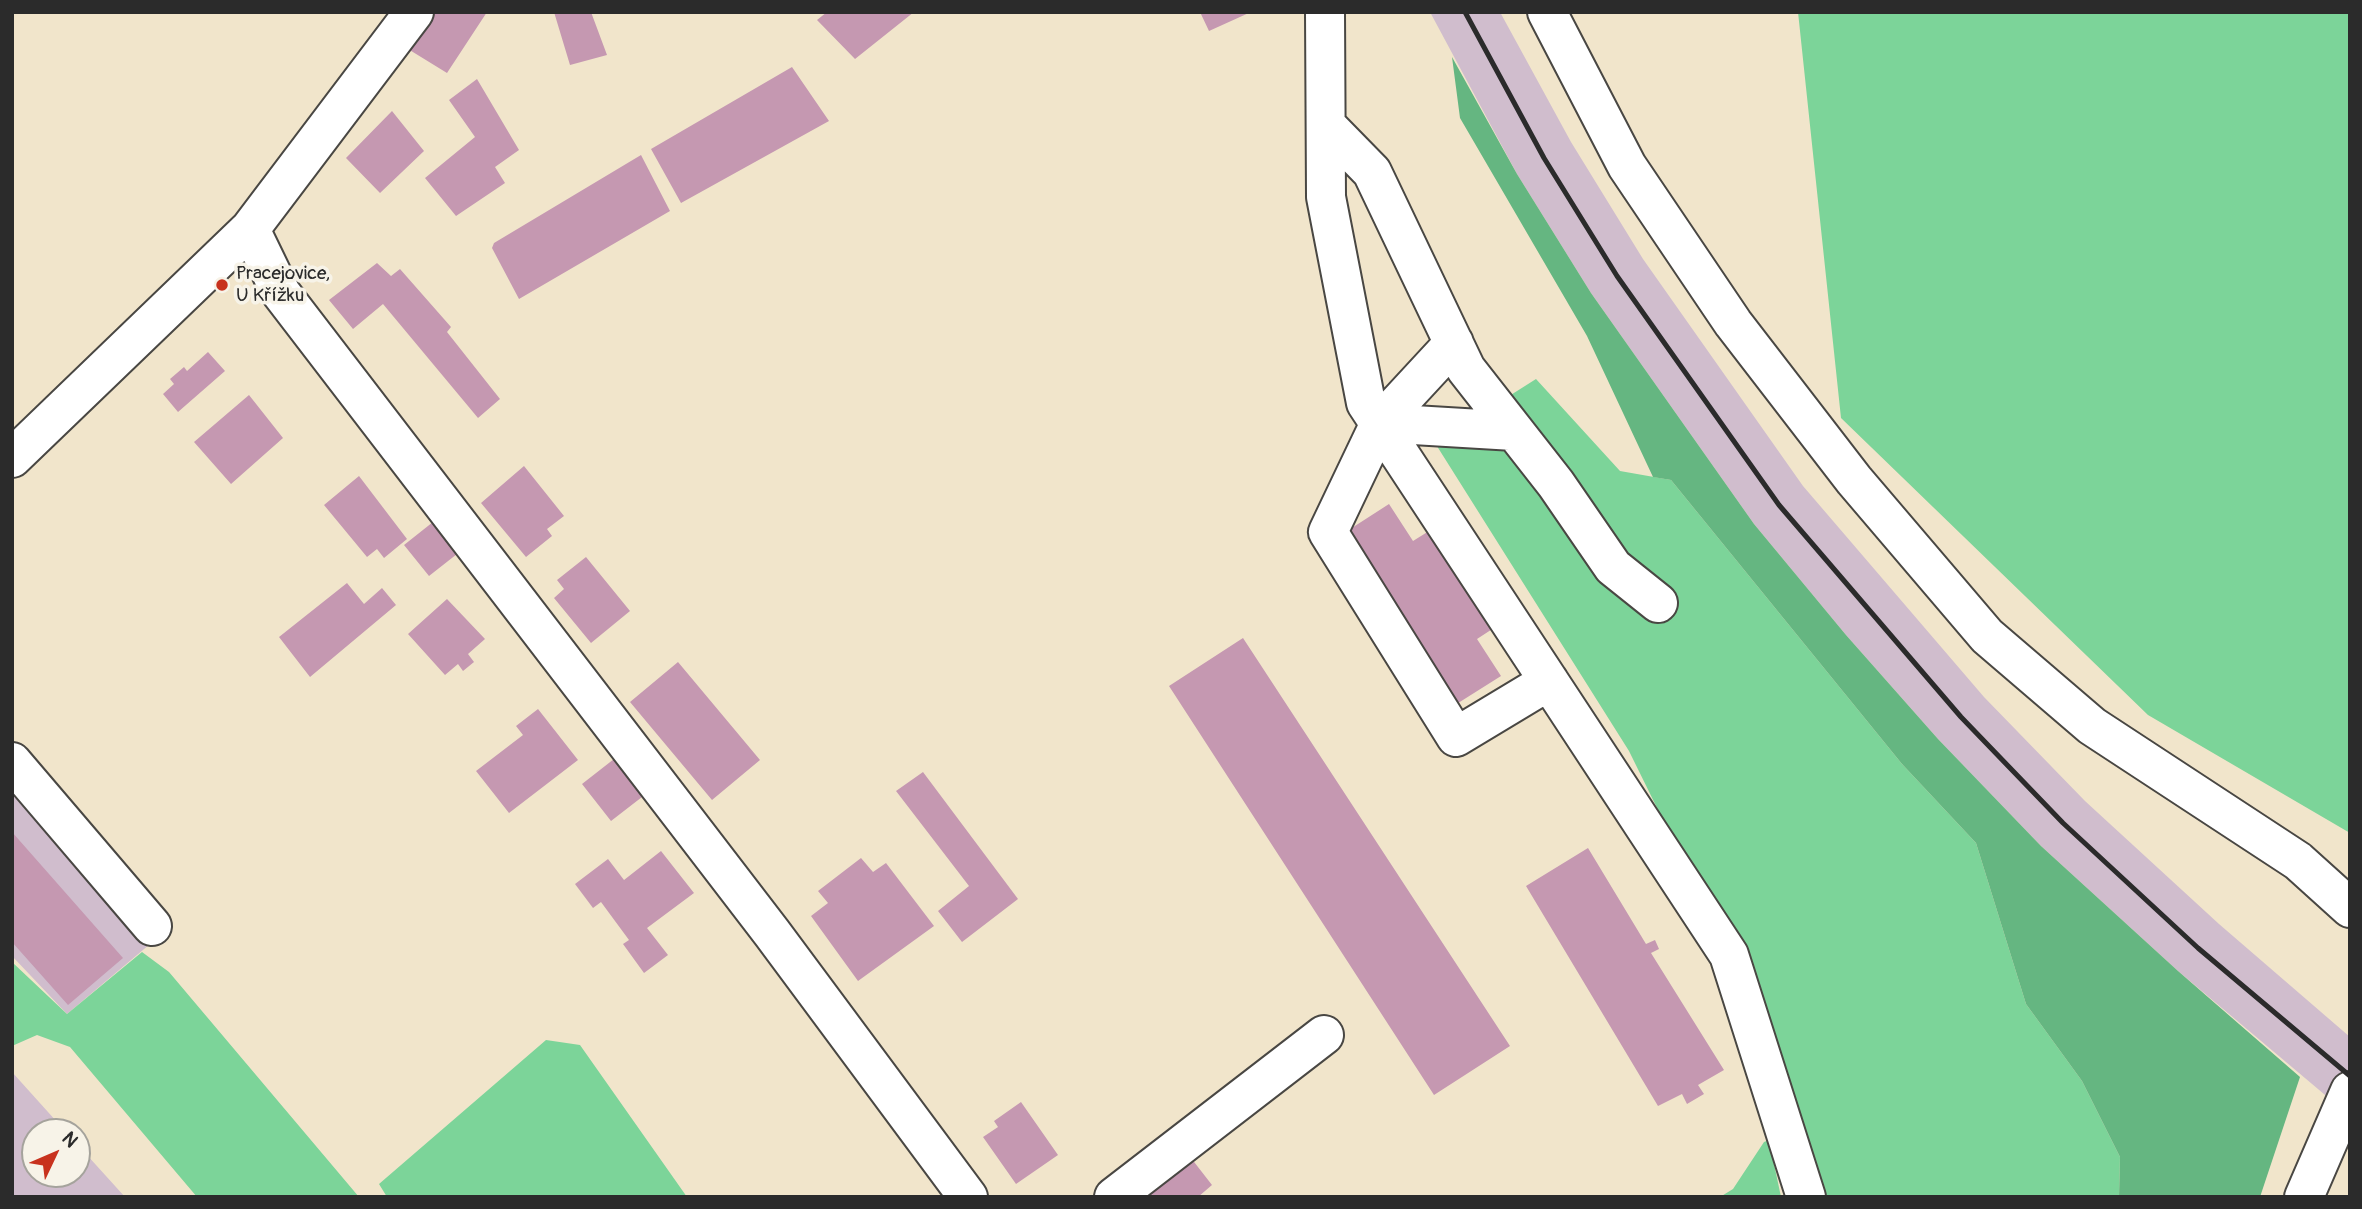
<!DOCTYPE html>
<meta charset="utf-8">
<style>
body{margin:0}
#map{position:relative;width:2362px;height:1209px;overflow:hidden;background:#f1e5cb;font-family:Pangolin,sans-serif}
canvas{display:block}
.frame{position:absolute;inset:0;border:14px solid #2b2b2b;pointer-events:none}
.north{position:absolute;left:21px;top:1118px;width:70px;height:70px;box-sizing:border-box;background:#f7f3e8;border:2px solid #a5a39c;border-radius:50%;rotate:46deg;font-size:19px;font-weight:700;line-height:28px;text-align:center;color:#2b2b2b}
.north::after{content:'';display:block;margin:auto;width:24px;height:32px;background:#c8321e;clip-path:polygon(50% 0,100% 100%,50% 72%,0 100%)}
</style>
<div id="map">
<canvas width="2362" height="1209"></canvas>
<div class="frame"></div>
<div class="north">N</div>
</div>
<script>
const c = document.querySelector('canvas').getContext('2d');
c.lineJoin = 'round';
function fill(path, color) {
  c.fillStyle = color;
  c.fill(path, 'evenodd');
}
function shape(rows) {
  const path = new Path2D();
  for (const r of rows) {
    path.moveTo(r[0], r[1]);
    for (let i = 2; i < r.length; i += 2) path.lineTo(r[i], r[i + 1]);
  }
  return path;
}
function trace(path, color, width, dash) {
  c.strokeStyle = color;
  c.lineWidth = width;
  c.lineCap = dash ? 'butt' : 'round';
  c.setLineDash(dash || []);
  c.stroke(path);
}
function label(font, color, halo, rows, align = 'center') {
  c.font = font + ' Pangolin,sans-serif';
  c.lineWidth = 7;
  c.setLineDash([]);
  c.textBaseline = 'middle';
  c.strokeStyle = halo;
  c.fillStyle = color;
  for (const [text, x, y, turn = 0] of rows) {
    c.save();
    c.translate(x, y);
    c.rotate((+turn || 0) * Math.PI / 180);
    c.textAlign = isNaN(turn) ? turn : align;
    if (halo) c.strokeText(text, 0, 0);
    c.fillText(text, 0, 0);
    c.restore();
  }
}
fill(shape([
 [1430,12,1500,12,1571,142,1643,259,1803,486,1984,697,2085,801,2219,924,2350,1037,2350,1116,2178,971,2041,846,1938,739,1846,635,1754,524,1591,293,1517,174],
 [12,747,169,928,67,1014,12,956],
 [12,1072,66,1132,35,1132,35,1174,77,1174,77,1144,125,1197,12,1197]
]), '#d0bdcd');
fill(shape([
 [1798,12,2350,12,2350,833,2148,715,1841,418],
 [1536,379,1620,471,1671,480,1902,764,1976,843,2026,1004,2082,1081,2120,1157,2119,1197,1815,1197,1755,1007,1629,751,1435,443],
 [142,952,169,972,359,1197,197,1197,70,1047,37,1035,12,1046,12,962,67,1014],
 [546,1040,580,1045,687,1197,387,1197,379,1184],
 [1769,1140,1781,1197,1720,1197,1733,1189,1764,1142]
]), '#7cd499');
fill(shape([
 [1452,57,1517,174,1591,293,1754,524,1846,635,1938,739,2041,846,2178,971,2300,1077,2260,1197,2119,1197,2120,1157,2082,1081,2026,1004,1976,843,1902,764,1671,480,1653,477,1587,336,1460,118]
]), '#65b681');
fill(shape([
 [434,12,487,12,447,73,408,49],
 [554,12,591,12,607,55,570,65],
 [827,12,914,12,855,59,817,20],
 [1200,12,1251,12,1209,31],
 [792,67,829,121,681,203,651,149],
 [477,79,519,150,495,167,505,183,456,216,425,178,475,137,449,100],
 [392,111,424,151,380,193,346,158],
 [641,155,670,211,519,299,492,248,494,243],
 [377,263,391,276,400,269,451,327,447,332,500,399,478,418,383,304,353,329,329,300],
 [208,352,225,371,178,412,163,394,174,384,170,379,184,367,187,371],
 [249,395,283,438,231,484,194,442],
 [524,466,564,516,547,529,552,536,526,557,481,503],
 [359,476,407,539,384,558,377,549,367,557,324,505],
 [1389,504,1413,541,1437,526,1500,624,1477,639,1501,676,1455,705,1344,533],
 [433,522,457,554,429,576,404,545],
 [586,557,630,611,591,643,554,598,564,589,557,580],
 [347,583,364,604,382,588,396,605,310,677,279,637],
 [447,599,485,639,468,654,474,662,463,671,458,664,445,675,408,634],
 [1243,638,1510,1046,1434,1095,1169,686],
 [678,662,760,760,712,800,630,702],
 [538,709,578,760,509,813,476,771,523,735,516,726],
 [614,759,642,797,611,821,582,784],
 [923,772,1018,899,962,942,938,911,969,886,896,791],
 [12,832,123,958,68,1005,12,942],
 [1588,848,1646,944,1655,940,1659,949,1651,953,1724,1070,1698,1085,1704,1094,1687,1104,1682,1094,1658,1106,1526,886],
 [661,851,694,893,647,928,668,955,644,973,623,944,629,940,601,902,593,908,575,884,608,859,624,880],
 [861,858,873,872,886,863,934,926,858,981,811,916,828,903,818,891],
 [1021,1102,1058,1155,1016,1184,983,1137,998,1127,994,1121],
 [1191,1158,1212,1185,1198,1197,1145,1197]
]), '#c598b1');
const minor = shape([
 [1325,12,1326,197,1366,403,1729,955,1806,1197],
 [1547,12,1627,166,1733,323,1854,480,1987,636,2092,726,2298,861,2350,908],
 [1326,125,1372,172,1466,369,1556,484,1613,567,1658,603],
 [250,229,281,293,772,933,968,1197],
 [1454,343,1380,423,1328,532,1456,737,1549,681],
 [1380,423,1514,431],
 [12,458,250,229,414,12],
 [12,762,152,926],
 [1114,1197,1324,1035],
 [2304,1197,2350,1091]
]);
trace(minor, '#494743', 42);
trace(minor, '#fff', 38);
trace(shape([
 [1465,12,1544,158,1617,276,1779,505,1961,717,2063,823,2198,948,2350,1076]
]), '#2b2b2b', 5);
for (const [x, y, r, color] of [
 [222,285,7,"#c8321e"]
]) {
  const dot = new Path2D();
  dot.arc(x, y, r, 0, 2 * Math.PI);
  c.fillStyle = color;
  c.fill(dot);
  trace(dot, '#f7f3e8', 2.5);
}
label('19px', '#2b2b2b', '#f7f3e8', [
 ["Pracejovice,",236,274],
 ["U Křížku",236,296]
], 'left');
</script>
